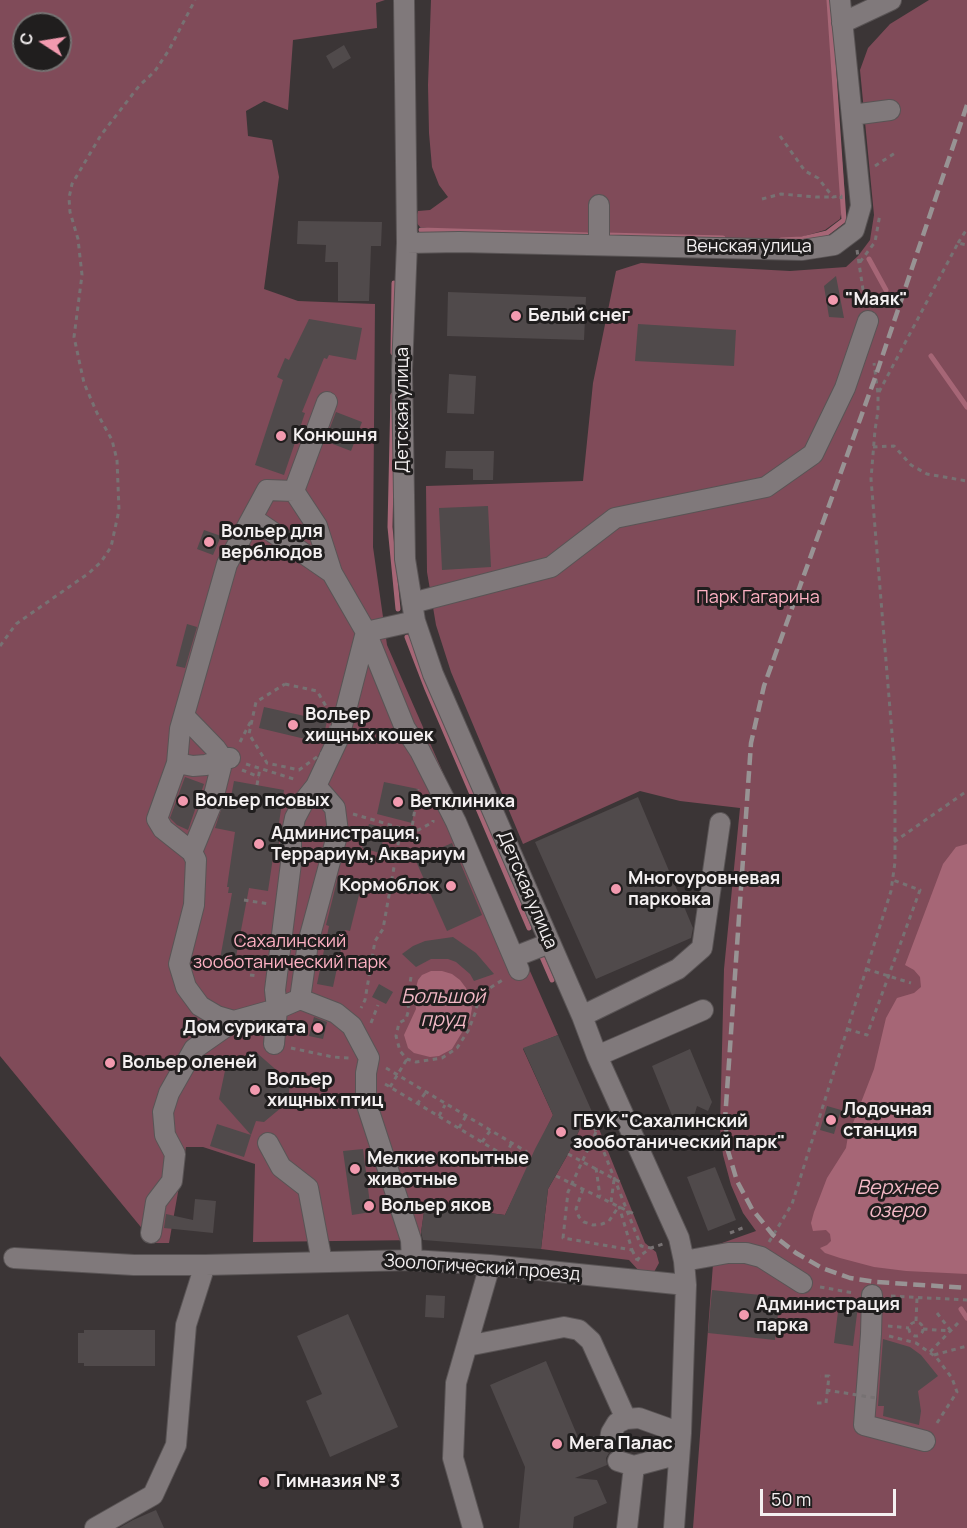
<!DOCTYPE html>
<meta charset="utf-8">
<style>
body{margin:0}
#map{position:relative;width:967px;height:1528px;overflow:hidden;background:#3b3536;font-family:Manrope,sans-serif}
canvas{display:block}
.north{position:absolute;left:12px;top:12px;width:60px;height:60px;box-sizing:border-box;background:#201e1e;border:2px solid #757272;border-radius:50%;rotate:282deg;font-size:16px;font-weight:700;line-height:24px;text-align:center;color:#f4f0f1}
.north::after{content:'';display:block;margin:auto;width:21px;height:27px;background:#f29aaf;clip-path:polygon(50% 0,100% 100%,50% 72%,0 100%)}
.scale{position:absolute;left:760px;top:1489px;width:136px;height:27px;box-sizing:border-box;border:3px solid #f4f0f1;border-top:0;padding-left:8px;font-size:18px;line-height:21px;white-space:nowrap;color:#f4f0f1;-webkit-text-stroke:4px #201e1e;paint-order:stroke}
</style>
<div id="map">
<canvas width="967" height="1528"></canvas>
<div class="north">С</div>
<div class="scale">50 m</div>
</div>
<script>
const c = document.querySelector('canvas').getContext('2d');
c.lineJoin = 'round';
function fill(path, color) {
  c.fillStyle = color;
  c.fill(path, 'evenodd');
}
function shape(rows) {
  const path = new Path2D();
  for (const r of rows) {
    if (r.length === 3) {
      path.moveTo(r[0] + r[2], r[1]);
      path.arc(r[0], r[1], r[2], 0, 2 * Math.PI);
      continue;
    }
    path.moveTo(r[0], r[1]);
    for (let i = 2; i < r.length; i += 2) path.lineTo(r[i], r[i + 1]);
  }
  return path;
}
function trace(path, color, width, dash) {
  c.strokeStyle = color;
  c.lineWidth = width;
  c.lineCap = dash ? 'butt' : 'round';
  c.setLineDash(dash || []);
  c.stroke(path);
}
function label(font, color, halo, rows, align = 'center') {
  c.font = font + ' Manrope,sans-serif';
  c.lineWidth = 6;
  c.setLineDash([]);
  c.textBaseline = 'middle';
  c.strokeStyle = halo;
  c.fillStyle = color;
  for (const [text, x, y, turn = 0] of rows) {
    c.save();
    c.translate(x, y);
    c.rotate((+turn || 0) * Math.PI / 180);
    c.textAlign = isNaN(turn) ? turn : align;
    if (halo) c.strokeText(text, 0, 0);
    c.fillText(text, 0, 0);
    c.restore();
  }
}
fill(shape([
 [0,0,385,0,376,3,377,28,293,40,288,110,264,101,246,111,248,136,272,140,279,177,264,289,298,301,375,304,373,547,387,645,558,1035,523,1049,553,1115,505,1215,425,1205,420,1240,253,1242,255,1164,203,1147,186,1147,169,1243,154,1243,0,1056],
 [24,24,60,24,60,60,24,60],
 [431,0,829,0,845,197,840,219,825,230,801,237,778,239,605,235,589,211,589,235,442,230,420,227,415,221,418,211,430,210,448,197,439,185,432,167,429,133,428,85],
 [929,0,967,0,967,1528,693,1528,713,1264,708,1248,756,1231,743,1213,731,1185,723,1155,720,1128,724,969,740,808,680,801,640,791,523,844,451,672,436,625,427,572,426,486,583,481,593,383,616,271,641,263,790,271,846,267,858,256,870,240,874,215,860,70,868,48,890,24],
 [593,1114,645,1243,656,1252,659,1263,654,1272,640,1272,629,1260,541,1249,548,1189,568,1154,586,1116]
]), '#804b59');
fill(shape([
 [967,844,967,1274,906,1271,874,1267,840,1258,825,1253,820,1248,827,1245,831,1241,830,1234,826,1230,813,1231,811,1223,814,1212,827,1178,846,1148,848,1136,874,1069,886,1018,897,998,914,993,921,987,920,977,914,970,905,965,943,864,956,847],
 [431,971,442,971,452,974,460,980,466,988,472,1008,470,1019,452,1049,439,1056,430,1057,414,1053,408,1048,404,1035,416,1009,414,996,418,980,422,975]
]), '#a66676');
trace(shape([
 [421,230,587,235],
 [606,235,723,238],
 [781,240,802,239,827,233,844,220,829,0],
 [869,259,886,290],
 [393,353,394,283],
 [931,356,967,407],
 [393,395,390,527,398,609],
 [407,637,427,689,529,928],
 [542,957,552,980],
 [961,1309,967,1318]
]), '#a66676', 5);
fill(shape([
 [344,45,351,58,333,69,326,56],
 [298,221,382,222,381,246,371,246,369,301,338,301,338,262,325,262,326,245,297,244],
 [836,276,844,318,829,317,824,286],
 [448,292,586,297,584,340,447,336],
 [309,319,362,328,356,360,329,355,327,359,324,358,302,412,305,413,284,475,255,465,283,380,277,377,285,358,289,360],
 [638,324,736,330,734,366,635,361],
 [449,374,476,376,474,414,447,413],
 [336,412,362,422,351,451,325,441],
 [446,451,494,451,493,480,473,480,473,469,445,468],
 [488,506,491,567,442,570,439,508],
 [204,530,221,536,213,555,197,549],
 [187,624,197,627,185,668,176,666],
 [264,707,327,721,322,743,259,728],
 [185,777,204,784,188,830,177,825,170,818],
 [234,781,284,790,277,836,279,836,279,852,274,851,268,891,249,888,235,962,220,959,232,893,228,893,229,887,227,887,235,832,215,828,226,795,231,797],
 [384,782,418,789,412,823,377,814],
 [638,797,693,928,691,938,596,979,535,842],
 [369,824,386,828,380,853,362,848],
 [452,843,482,915,447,931,415,859],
 [338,877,362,883,350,931,345,930,333,987,317,984,329,926,326,925],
 [453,937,476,953,494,974,474,981,470,974,456,962,448,959,431,959,416,967,402,954,413,946,425,941],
 [379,984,393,992,386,1004,372,997],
 [314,1017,327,1022,323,1039,309,1036],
 [558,1035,593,1114,586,1116,568,1154,548,1189,541,1249,423,1240,421,1232,425,1205,505,1215,535,1149,553,1115,523,1048],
 [690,1049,712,1102,708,1111,697,1106,692,1123,673,1118,652,1066],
 [257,1053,290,1082,288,1102,264,1122,256,1121,251,1135,219,1099,226,1066],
 [827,1106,841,1110,834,1134,820,1130],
 [217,1124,251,1135,244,1157,210,1146],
 [363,1149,371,1212,352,1215,343,1151],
 [715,1167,736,1220,708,1231,687,1177],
 [195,1199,216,1201,213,1233,164,1228,166,1214,193,1220],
 [712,1290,780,1297,775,1340,708,1333],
 [426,1295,445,1296,444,1318,425,1317],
 [839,1304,858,1306,853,1346,834,1343],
 [348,1314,398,1427,330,1457,306,1401,322,1394,297,1336],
 [84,1330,155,1330,155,1366,84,1366,84,1363,78,1363,78,1333,84,1333],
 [883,1339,910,1347,921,1355,938,1376,918,1391,921,1411,919,1425,883,1416,884,1406,878,1406],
 [546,1361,580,1442,594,1436,602,1450,609,1453,606,1458,607,1465,575,1478,597,1480,607,1503,574,1517,573,1528,519,1528,525,1467,490,1385],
 [156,1510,164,1528,119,1528,133,1520]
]), '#504a4b');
const minor = shape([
 [404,0,407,243,402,370,405,559,415,621,433,674,582,1016,597,1056,679,1238,684,1261,686,1285,681,1433,674,1528],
 [842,23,891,0],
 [852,115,890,110],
 [599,205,599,245],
 [407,243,459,242,802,250,834,245,854,230,861,206,840,0],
 [327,402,294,491,317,526,332,573,366,632,405,728,420,751,456,822,519,970],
 [294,491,267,490,227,564,180,729,177,763,157,819,163,829,192,852,196,860,194,905,179,964,186,987,200,1006,217,1016,234,1021,277,1009,300,999,336,1013,352,1026,369,1058,366,1073,366,1102,411,1240,412,1260],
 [252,518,332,573],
 [412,603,551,567,615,518,766,487,813,454,845,388,868,321],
 [366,632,415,621],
 [177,763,193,766,206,765,223,759,216,749,184,716],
 [192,852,212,803,223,759,230,758],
 [514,957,550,943],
 [300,999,308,943,338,832,335,808,316,786],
 [582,1016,678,969,702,948,720,823],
 [274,1044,277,1009,275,990,291,863,291,837,295,818,304,801,316,786,339,737,366,632],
 [597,1056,703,1010],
 [268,1143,281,1167,308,1188,322,1262],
 [151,1233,156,1202,172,1181,175,1154,165,1135,163,1112,169,1093,194,1049,234,1021],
 [14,1258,134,1265,205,1265],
 [684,1261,728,1253,746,1253,761,1257,802,1283],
 [872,1295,871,1334,864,1425,925,1441],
 [467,1346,564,1327,579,1330,591,1341,626,1419],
 [610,1441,611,1433,617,1423,626,1419,639,1418,681,1433],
 [618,1461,634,1466,679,1454],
 [95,1528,153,1495,176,1445,186,1325,205,1265,412,1260,490,1265,686,1285],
 [473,1528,453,1458,456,1383,490,1265],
 [627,1528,634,1466]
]);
trace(minor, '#595455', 22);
trace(shape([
 [780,136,805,171,818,178,833,197,841,196,841,199],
 [875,166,895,153],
 [762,199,781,194,816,197,831,197],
 [958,243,967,229],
 [857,250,865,303],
 [860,262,875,242,880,214],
 [879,392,958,243,967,245],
 [873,447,894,446,911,465,927,474,967,481],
 [0,646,16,624,89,573,101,562,111,547,119,510,117,460,112,440,97,413,84,383,74,337,82,275,78,239,70,212,69,198,72,184,101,135,139,86,155,71,169,50,195,0],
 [285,684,317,691,333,718,325,751,299,770,267,763,249,734,256,702,285,684],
 [240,742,251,721],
 [246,764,297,780],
 [242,770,259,777],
 [257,785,260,768],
 [353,814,401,828,383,929,375,941,365,1000,361,1008],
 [400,833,411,834,433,822,433,820],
 [411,834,418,789],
 [894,842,967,791],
 [244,900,269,904],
 [866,969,911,983],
 [250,975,258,976],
 [411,977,407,1002,409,1009,406,1019,399,1023,396,1036,400,1051,407,1059,416,1062,442,1058,457,1048,468,1031,476,1011,479,995,504,979],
 [371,1023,378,1005],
 [847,1029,867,1035,920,890,893,880],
 [291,1048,333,1057,349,1058],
 [386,1068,527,1152],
 [385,1084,520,1165],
 [390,1087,407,1059],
 [417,1104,426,1092],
 [439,1116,445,1105],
 [594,1127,641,1246,651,1248],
 [459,1128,466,1116],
 [596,1132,568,1192,563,1238,632,1250,619,1206],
 [482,1142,490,1131],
 [568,1154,620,1182],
 [506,1156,511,1144],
 [596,1168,600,1196],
 [556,1176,634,1214],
 [583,1189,576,1209,579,1217,584,1222,593,1225,602,1224,609,1221,619,1206],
 [611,1202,614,1180],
 [730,1233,745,1227],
 [769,1242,792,1204,891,891,895,862,895,770,871,479,875,430,878,411,878,394,874,363],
 [632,1250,637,1260],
 [637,1261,641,1255,651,1248,663,1244],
 [820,1287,854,1293],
 [891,1296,967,1300],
 [937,1313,951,1331],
 [916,1321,917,1298],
 [916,1329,7],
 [888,1326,909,1328],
 [923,1329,951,1331],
 [889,1336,916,1343,936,1357,952,1378,957,1392,935,1426],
 [930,1352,958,1323],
 [934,1355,967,1346],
 [817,1403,826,1403,829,1376,820,1376],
 [630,1444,643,1439]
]), '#777273', 3, [4.5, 4.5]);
trace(minor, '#80797b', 20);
trace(shape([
 [967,105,876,375,764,686,751,743,725,1120,728,1151,737,1181,752,1209,773,1235,796,1253,822,1268,850,1278,877,1282,967,1288]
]), '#989394', 4.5, [12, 6]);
trace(shape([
 [826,1390,876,1398]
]), '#777273', 3, [4.5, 4.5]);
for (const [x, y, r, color] of [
 [833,300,6,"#f29aaf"],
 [516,316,6,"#f29aaf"],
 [281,436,6,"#f29aaf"],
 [209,542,6,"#f29aaf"],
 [293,725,6,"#f29aaf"],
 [183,801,6,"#f29aaf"],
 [398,802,6,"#f29aaf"],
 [259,844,6,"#f29aaf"],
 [451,886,6,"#f29aaf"],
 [616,889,6,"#f29aaf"],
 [318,1028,6,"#f29aaf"],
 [110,1063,6,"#f29aaf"],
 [255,1090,6,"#f29aaf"],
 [831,1120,6,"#f29aaf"],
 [561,1132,6,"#f29aaf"],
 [355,1169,6,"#f29aaf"],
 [369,1206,6,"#f29aaf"],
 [744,1315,6,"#f29aaf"],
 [557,1444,6,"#f29aaf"],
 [264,1482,6,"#f29aaf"]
]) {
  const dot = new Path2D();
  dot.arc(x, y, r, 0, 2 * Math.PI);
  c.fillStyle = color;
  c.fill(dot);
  trace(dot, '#201e1e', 2);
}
label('18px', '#f4f0f1', '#201e1e', [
 ["Венская улица",749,247],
 ["Детская улица",403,410,-90],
 ["Детская улица",527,890,67],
 ["Зоологический проезд",482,1268,4]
]);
label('bold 18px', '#f4f0f1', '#201e1e', [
 ["\"Маяк\"",845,300],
 ["Белый снег",528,316],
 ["Конюшня",293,436],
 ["Вольер для",221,532],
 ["верблюдов",221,553],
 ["Вольер",305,715],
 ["хищных кошек",305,736],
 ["Вольер псовых",195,801],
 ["Ветклиника",410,802],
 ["Администрация,",271,834],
 ["Террариум, Аквариум",271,855],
 ["Многоуровневая",628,879],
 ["парковка",628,900],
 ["Кормоблок",439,886,"right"],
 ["Дом суриката",306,1028,"right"],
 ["Вольер оленей",122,1063],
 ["Вольер",267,1080],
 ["хищных птиц",267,1101],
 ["Лодочная",843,1110],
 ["станция",843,1131],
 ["ГБУК \"Сахалинский",573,1122],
 ["зооботанический парк\"",573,1143],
 ["Мелкие копытные",367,1159],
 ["животные",367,1180],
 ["Вольер яков",381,1206],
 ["Администрация",756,1305],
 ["парка",756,1326],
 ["Мега Палас",569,1444],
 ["Гимназия № 3",276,1482]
], 'left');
label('18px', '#ffb2c4', '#201e1e', [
 ["Парк Гагарина",758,598],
 ["Сахалинский",290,942],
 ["зооботанический парк",290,963]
]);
label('italic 20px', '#f3b9c6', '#201e1e', [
 ["Большой",443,997],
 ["пруд",443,1020],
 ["Верхнее",897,1188],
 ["озеро",897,1211]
]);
</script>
